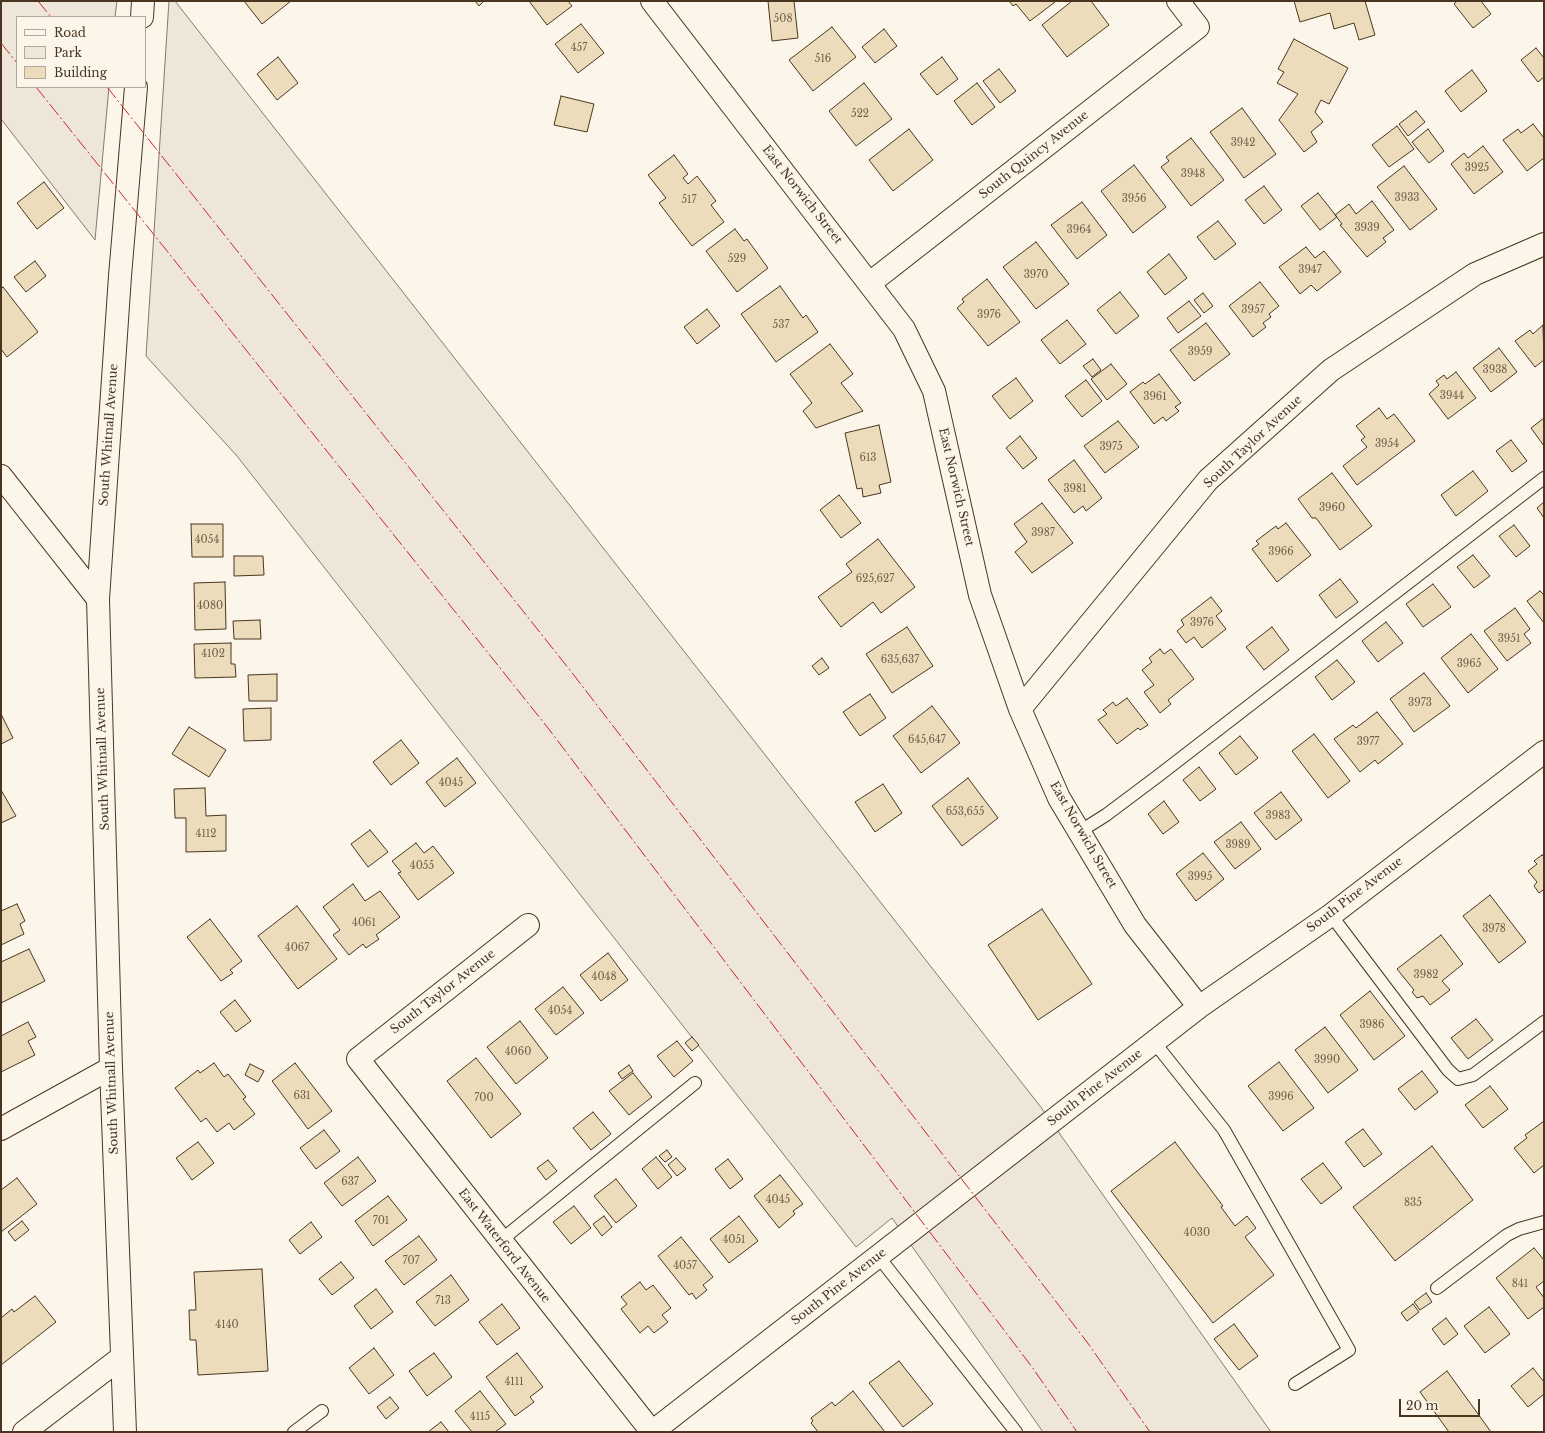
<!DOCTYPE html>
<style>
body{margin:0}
#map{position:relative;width:1545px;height:1433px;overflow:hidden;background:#fbf6e9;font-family:"Libre Baskerville",serif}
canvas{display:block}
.frame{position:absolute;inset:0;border:2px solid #4a3520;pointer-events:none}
.legend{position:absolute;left:16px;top:16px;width:130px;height:72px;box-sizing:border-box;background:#fbf6e9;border:1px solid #b4a999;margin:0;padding:5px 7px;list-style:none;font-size:12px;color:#4a3520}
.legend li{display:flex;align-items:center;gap:8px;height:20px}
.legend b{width:20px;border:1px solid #b4a999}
.scale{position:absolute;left:1399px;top:1399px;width:81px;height:18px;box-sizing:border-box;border:2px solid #4a3520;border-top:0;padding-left:5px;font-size:12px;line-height:14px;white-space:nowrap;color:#4a3520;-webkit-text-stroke:3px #fbf6e9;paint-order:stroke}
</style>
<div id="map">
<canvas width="1545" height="1433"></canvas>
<div class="frame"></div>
<ul class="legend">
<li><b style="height:5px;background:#fbf6e9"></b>Road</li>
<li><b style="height:11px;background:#ede6d9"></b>Park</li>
<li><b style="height:11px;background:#ecdcbc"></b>Building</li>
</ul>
<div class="scale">20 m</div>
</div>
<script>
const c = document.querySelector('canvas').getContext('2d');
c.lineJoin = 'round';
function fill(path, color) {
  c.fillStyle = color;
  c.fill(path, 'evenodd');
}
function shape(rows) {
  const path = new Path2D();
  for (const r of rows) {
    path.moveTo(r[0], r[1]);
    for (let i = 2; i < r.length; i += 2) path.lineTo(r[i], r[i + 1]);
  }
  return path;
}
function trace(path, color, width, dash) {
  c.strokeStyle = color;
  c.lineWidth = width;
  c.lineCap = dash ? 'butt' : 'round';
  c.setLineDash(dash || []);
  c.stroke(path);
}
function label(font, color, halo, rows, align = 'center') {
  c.font = font + ' "Libre Baskerville",serif';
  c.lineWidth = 3;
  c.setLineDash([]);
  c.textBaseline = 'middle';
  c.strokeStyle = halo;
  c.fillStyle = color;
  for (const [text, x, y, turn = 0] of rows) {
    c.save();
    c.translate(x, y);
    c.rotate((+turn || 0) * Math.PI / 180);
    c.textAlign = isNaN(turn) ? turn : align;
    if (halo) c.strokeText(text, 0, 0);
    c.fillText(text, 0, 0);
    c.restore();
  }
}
const green = shape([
 [1,1,117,1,115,17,17,17,17,87,109,87,95,240,1,119,1,1],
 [169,1,175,1,1040,1106,1271,1432,1043,1432,892,1218,856,1247,237,456,146,356,169,1]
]);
fill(green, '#ede6d9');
trace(green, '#887966', 1);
const building = shape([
 [244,1,291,1,262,24,244,1],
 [475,1,484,1,479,6,475,1],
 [529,1,568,1,572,6,547,25,529,1],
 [768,1,794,1,798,38,772,41,768,1],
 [1009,1,1054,1,1055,2,1030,21,1016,4,1013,6,1009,1],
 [1072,1,1091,1,1109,25,1067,57,1042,25,1072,1],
 [1294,1,1365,1,1375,35,1359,40,1354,23,1334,29,1330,13,1300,22,1294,1],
 [1457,1,1481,1,1491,14,1473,28,1454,4,1457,1],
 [581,24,604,53,578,73,555,44,581,24],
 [832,27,856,57,813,91,789,60,832,27],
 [884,29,897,46,875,63,862,47,884,29],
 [1294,39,1348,68,1329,104,1321,100,1315,112,1323,122,1311,132,1317,142,1304,152,1279,120,1298,94,1277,83,1284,72,1278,69,1294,39],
 [1536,48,1544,58,1544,77,1538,82,1521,60,1536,48],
 [278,57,298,83,277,100,257,74,278,57],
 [942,57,958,79,937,95,920,74,942,57],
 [999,69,1016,91,1000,103,983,81,999,69],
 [1472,70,1487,91,1461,112,1445,91,1472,70],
 [864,83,892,119,856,146,829,111,864,83],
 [977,83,995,107,972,125,954,101,977,83],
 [561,96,594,104,587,132,554,125,561,96],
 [1242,108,1276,154,1244,178,1210,132,1242,108],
 [1416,111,1425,122,1408,136,1399,124,1416,111],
 [1533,124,1544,138,1544,158,1527,171,1503,140,1518,129,1521,133,1533,124],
 [1397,126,1414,149,1389,167,1372,145,1397,126],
 [909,129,933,160,893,191,869,160,909,129],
 [1428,129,1444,151,1429,163,1412,142,1428,129],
 [1191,138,1224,180,1191,206,1161,167,1169,161,1166,157,1191,138],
 [1483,146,1503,172,1474,194,1451,164,1464,153,1468,158,1483,146],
 [674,155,688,174,683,178,688,184,697,176,716,201,711,205,724,222,692,246,659,203,666,198,648,175,674,155],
 [1134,165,1166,207,1133,233,1101,191,1134,165],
 [1404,166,1437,209,1410,230,1377,187,1404,166],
 [44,182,64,208,37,229,17,203,44,182],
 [1264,186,1282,210,1264,224,1245,200,1264,186],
 [1318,193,1337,217,1320,230,1301,206,1318,193],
 [1372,201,1394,230,1383,238,1386,242,1367,257,1340,225,1342,224,1335,215,1349,204,1356,214,1372,201],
 [1082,202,1107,235,1077,259,1051,225,1082,202],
 [1218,221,1236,244,1215,260,1197,237,1218,221],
 [735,229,744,241,747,239,768,268,737,292,706,251,735,229],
 [1036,242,1069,284,1036,309,1003,267,1036,242],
 [1306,247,1315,258,1324,251,1341,272,1317,291,1311,285,1300,294,1279,267,1306,247],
 [1169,254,1187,278,1165,295,1147,272,1169,254],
 [35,261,46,276,26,292,14,277,35,261],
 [987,279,1020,322,988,346,957,308,964,302,962,299,987,279],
 [1260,282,1279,306,1269,314,1271,317,1263,323,1266,327,1253,337,1229,306,1260,282],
 [780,286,803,318,806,315,818,332,776,362,741,314,780,286],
 [3,287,38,332,7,357,1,349,1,289,3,287],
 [1120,292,1139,316,1116,334,1097,310,1120,292],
 [1203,293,1213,306,1204,313,1194,300,1203,293],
 [1189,301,1201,316,1178,333,1167,318,1189,301],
 [707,309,720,326,697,344,684,327,707,309],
 [1067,320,1086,344,1060,364,1041,340,1067,320],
 [1206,323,1230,354,1194,381,1170,350,1206,323],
 [1543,325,1544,360,1535,367,1515,341,1530,330,1533,334,1543,325],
 [830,344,853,374,841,383,863,411,816,428,803,411,812,403,790,374,830,344],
 [1499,348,1517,372,1491,392,1473,368,1499,348],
 [1093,359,1101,370,1092,377,1083,366,1093,359],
 [1111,364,1127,384,1107,400,1091,379,1111,364],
 [1456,372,1476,398,1448,419,1429,394,1439,385,1436,381,1444,375,1447,379,1456,372],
 [1159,374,1181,403,1175,407,1179,411,1166,421,1163,417,1154,424,1130,392,1143,382,1145,384,1159,374],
 [1016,378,1033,401,1010,419,992,396,1016,378],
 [1086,380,1102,401,1082,417,1065,396,1086,380],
 [1379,408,1387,419,1394,414,1415,441,1357,485,1343,466,1367,447,1361,440,1365,437,1356,426,1379,408],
 [1544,418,1544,446,1531,428,1544,418],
 [1118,421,1139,447,1105,473,1084,446,1118,421],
 [879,425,891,482,879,485,881,493,863,497,862,488,857,489,845,433,879,425],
 [1020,436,1037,458,1023,469,1006,448,1020,436],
 [1511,440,1527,461,1512,472,1496,451,1511,440],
 [1074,460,1102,498,1086,511,1083,506,1074,513,1048,480,1074,460],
 [1473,471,1488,491,1456,516,1441,495,1473,471],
 [1332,473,1372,526,1340,550,1316,518,1312,518,1298,499,1332,473],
 [839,495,861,523,841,538,820,510,839,495],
 [1544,502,1544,518,1537,508,1544,502],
 [1042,503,1073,543,1032,573,1015,552,1027,542,1014,524,1042,503],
 [1286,523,1311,555,1277,582,1252,549,1259,544,1256,541,1276,526,1278,529,1286,523],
 [191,524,223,524,223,557,192,557,191,524],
 [1514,525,1530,546,1516,557,1499,536,1514,525],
 [878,539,915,587,881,613,873,602,841,627,818,597,852,572,846,564,878,539],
 [1473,555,1490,576,1474,588,1457,567,1473,555],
 [234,556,263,556,264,575,234,576,234,556],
 [1340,579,1358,602,1336,618,1319,595,1340,579],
 [225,582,226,629,195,630,194,583,225,582],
 [1433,584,1451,607,1423,627,1406,604,1433,584],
 [1540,591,1544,595,1544,623,1527,601,1540,591],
 [1211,597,1222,611,1216,616,1226,629,1202,648,1194,637,1186,643,1177,631,1184,625,1181,620,1211,597],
 [1515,608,1530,629,1524,634,1531,643,1507,661,1484,631,1515,608],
 [260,620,261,639,234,639,233,621,260,620],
 [1386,622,1403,643,1378,662,1362,641,1386,622],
 [907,627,933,666,892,693,866,654,907,627],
 [1272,627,1289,650,1264,670,1246,647,1272,627],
 [1471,634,1498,669,1468,693,1441,658,1471,634],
 [231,643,231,664,235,664,236,677,195,678,194,644,231,643],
 [1160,649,1164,654,1171,649,1194,679,1168,700,1171,704,1160,713,1144,692,1154,685,1142,670,1152,662,1149,658,1160,649],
 [822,658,829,668,819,675,812,666,822,658],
 [1337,660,1355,682,1332,700,1315,677,1337,660],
 [1424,673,1450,706,1414,732,1390,699,1424,673],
 [277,674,277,701,249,701,248,675,277,674],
 [870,694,886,718,860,736,843,712,870,694],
 [1127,698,1148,725,1140,730,1138,728,1117,744,1098,720,1107,714,1103,710,1113,702,1116,706,1127,698],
 [932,706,960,743,921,773,893,736,932,706],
 [271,708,271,740,244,741,243,709,271,708],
 [1377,712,1403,744,1378,764,1375,760,1360,772,1334,739,1353,725,1356,728,1377,712],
 [2,716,13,738,1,744,1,717,2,716],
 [189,727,226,750,209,777,172,754,189,727],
 [1314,734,1350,781,1328,798,1292,751,1314,734],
 [1240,736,1258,758,1236,775,1219,753,1240,736],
 [401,740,419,763,391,785,373,762,401,740],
 [457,758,476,783,445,807,426,782,457,758],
 [1199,767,1216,789,1200,801,1183,780,1199,767],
 [968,778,998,818,962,846,932,806,968,778],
 [883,784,902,813,875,832,855,802,883,784],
 [205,788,206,816,226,815,226,851,186,852,186,818,175,818,174,789,205,788],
 [1,790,16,816,1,823,1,790],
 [1281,792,1302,820,1276,840,1254,813,1281,792],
 [1164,801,1179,822,1163,834,1148,814,1164,801],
 [1241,822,1261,849,1235,869,1214,842,1241,822],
 [370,830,388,852,368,867,351,844,370,830],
 [416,843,424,853,433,846,454,873,418,900,398,873,401,872,392,861,416,843],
 [1203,853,1224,879,1196,901,1176,874,1203,853],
 [1542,855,1544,857,1544,892,1543,890,1539,893,1534,886,1537,882,1528,871,1537,864,1534,861,1542,855],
 [353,884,365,901,380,891,400,917,376,935,379,939,366,948,363,944,349,955,333,935,340,930,323,907,353,884],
 [1490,895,1526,942,1499,963,1463,916,1490,895],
 [17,904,25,921,20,924,24,934,1,945,1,911,17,904],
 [297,906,337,959,298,989,258,936,297,906],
 [1042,909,1092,984,1038,1020,988,945,1042,909],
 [210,919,242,961,230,970,233,973,221,981,187,937,210,919],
 [1441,935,1463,964,1442,981,1450,990,1430,1005,1423,996,1417,998,1412,992,1414,990,1397,969,1441,935],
 [29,949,45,981,1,1003,1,962,29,949],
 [608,953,628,980,601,1001,580,975,608,953],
 [563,987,584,1013,556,1035,535,1009,563,987],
 [1370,991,1405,1036,1374,1060,1340,1015,1370,991],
 [235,1000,251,1021,236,1032,220,1012,235,1000],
 [1476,1019,1493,1040,1468,1059,1451,1038,1476,1019],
 [520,1021,548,1058,516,1084,487,1047,520,1021],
 [28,1022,36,1037,28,1041,35,1055,1,1072,1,1036,28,1022],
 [1325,1027,1358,1070,1328,1093,1295,1050,1325,1027],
 [692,1037,699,1045,692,1051,685,1043,692,1037],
 [677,1041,693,1061,674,1077,657,1056,677,1041],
 [476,1058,521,1114,491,1138,447,1081,476,1058],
 [1279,1062,1314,1108,1283,1131,1248,1086,1279,1062],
 [214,1063,224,1077,228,1074,246,1097,243,1099,255,1114,234,1130,229,1123,217,1132,206,1118,201,1122,175,1088,198,1070,200,1073,214,1063],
 [295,1063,332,1111,308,1129,272,1081,295,1063],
 [250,1064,264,1071,258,1082,245,1075,250,1064],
 [629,1065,633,1071,622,1079,618,1073,629,1065],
 [1422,1071,1438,1092,1415,1110,1398,1089,1422,1071],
 [633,1073,652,1097,629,1115,609,1091,633,1073],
 [1490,1086,1508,1109,1483,1128,1465,1105,1490,1086],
 [593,1112,611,1134,591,1150,573,1128,593,1112],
 [1544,1121,1544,1165,1534,1173,1514,1148,1527,1138,1525,1135,1544,1121],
 [1363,1129,1382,1154,1364,1167,1345,1142,1363,1129],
 [324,1130,340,1151,316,1169,300,1148,324,1130],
 [198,1142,214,1163,192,1180,176,1158,198,1142],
 [1175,1142,1223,1206,1221,1207,1235,1226,1247,1216,1256,1228,1245,1237,1274,1275,1213,1323,1111,1191,1175,1142],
 [1432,1146,1473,1200,1395,1261,1353,1207,1432,1146],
 [667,1150,672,1157,665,1162,659,1156,667,1150],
 [358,1157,376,1181,342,1206,324,1183,358,1157],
 [656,1157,672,1177,658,1189,642,1169,656,1157],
 [676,1158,686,1169,677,1176,668,1165,676,1158],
 [728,1159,743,1179,730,1189,715,1169,728,1159],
 [548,1160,557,1171,546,1180,537,1168,548,1160],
 [1323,1163,1342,1188,1321,1204,1301,1179,1323,1163],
 [780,1175,803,1204,793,1211,795,1214,779,1228,754,1196,780,1175],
 [17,1178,37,1204,1,1232,1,1190,17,1178],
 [616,1179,637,1206,616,1223,594,1196,616,1179],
 [388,1196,407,1220,373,1246,355,1221,388,1196],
 [574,1206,591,1228,571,1244,553,1222,574,1206],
 [604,1216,612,1227,602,1236,593,1224,604,1216],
 [739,1216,758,1241,729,1263,710,1239,739,1216],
 [22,1221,29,1230,15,1241,8,1232,22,1221],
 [311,1222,322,1237,300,1254,289,1240,311,1222],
 [419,1236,437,1260,404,1285,385,1261,419,1236],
 [681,1237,713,1277,703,1285,707,1290,696,1299,692,1293,689,1295,658,1256,681,1237],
 [1534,1248,1544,1260,1544,1281,1536,1287,1544,1298,1544,1307,1528,1319,1496,1278,1534,1248],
 [341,1262,354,1278,332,1295,319,1279,341,1262],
 [262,1269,268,1371,198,1375,196,1340,190,1340,189,1310,196,1310,194,1272,262,1269],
 [451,1275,469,1300,435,1326,416,1302,451,1275],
 [640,1282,646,1290,653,1285,671,1308,662,1315,668,1322,654,1333,648,1326,640,1333,621,1309,627,1304,621,1297,640,1282],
 [376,1289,393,1312,371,1329,354,1306,376,1289],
 [1426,1293,1432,1302,1420,1310,1414,1302,1426,1293],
 [35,1296,56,1322,1,1365,1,1318,12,1309,14,1312,35,1296],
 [502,1304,520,1328,497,1345,479,1322,502,1304],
 [1413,1304,1419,1312,1407,1321,1401,1313,1413,1304],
 [1489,1307,1510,1334,1485,1353,1464,1326,1489,1307],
 [1446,1318,1458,1334,1444,1345,1432,1329,1446,1318],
 [1234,1324,1258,1356,1239,1370,1214,1339,1234,1324],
 [374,1348,394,1375,369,1394,349,1368,374,1348],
 [434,1353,452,1377,427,1396,409,1371,434,1353],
 [517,1353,543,1387,530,1397,534,1402,515,1416,486,1377,517,1353],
 [899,1361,933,1404,903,1427,869,1383,899,1361],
 [1533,1368,1544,1382,1544,1394,1528,1407,1511,1386,1533,1368],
 [1447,1371,1491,1432,1449,1432,1420,1392,1447,1371],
 [480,1391,506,1424,495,1432,472,1432,455,1411,480,1391],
 [853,1391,885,1432,818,1432,811,1423,813,1421,811,1418,832,1402,835,1406,853,1391],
 [390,1397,399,1408,386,1419,377,1407,390,1397],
 [441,1422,449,1432,428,1432,441,1422]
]);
fill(building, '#ecdcbc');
trace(building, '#4a3520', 1);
const service = shape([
 [1079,832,1106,815,1158,776,1544,478],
 [1331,915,1448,1070,1458,1079,1473,1075,1544,1022],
 [1154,1042,1224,1130,1349,1350,1295,1384],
 [500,1241,695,1083],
 [878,1256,1016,1432],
 [1437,1288,1507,1235,1519,1229,1544,1222],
 [294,1432,322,1411]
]);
const minor = shape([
 [652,1,904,329,934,391,980,595,1020,709,1059,798,1135,925,1199,1007],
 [870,283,1198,27,1178,1],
 [1,476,98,599],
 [1020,709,1208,480,1331,370,1475,274,1544,244],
 [528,925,358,1059,652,1432],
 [1,1129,111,1068],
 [24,1432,122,1357],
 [652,1432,1199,1007,1331,915,1544,752]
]);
const tertiary = shape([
 [142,17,143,1],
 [125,1432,111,1068,98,599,120,276,136,87]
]);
trace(service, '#4a3520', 14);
trace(minor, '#4a3520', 24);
trace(tertiary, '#4a3520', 24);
trace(service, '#fbf6e9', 12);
trace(minor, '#fbf6e9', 22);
trace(tertiary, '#fbf6e9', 22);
trace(shape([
 [38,1,51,17],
 [1,43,17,63],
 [36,87,548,728,1032,1367,1077,1432],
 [107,87,573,674,1087,1342,1150,1432]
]), '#c62828', 1, [14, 3, 2, 3]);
label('10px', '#725f47', null, [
 ["508",783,19],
 ["457",579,48],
 ["516",823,59],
 ["522",860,114],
 ["3942",1243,143],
 ["3925",1477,168],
 ["3948",1193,174],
 ["3933",1407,198],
 ["3956",1134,199],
 ["517",689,200],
 ["3939",1367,228],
 ["3964",1079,230],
 ["529",737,259],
 ["3947",1310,270],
 ["3970",1036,275],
 ["3957",1253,310],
 ["3976",989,315],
 ["537",781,325],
 ["3959",1200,352],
 ["3938",1495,370],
 ["3944",1452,396],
 ["3961",1155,397],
 ["3954",1387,444],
 ["3975",1111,447],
 ["613",868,458],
 ["3981",1075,489],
 ["3960",1332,508],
 ["3987",1043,533],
 ["4054",207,540],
 ["3966",1281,552],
 ["625,627",875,579],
 ["4080",210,606],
 ["3976",1202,623],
 ["3951",1509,639],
 ["4102",213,654],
 ["635,637",900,660],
 ["3965",1469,664],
 ["3973",1420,703],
 ["645,647",927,740],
 ["3977",1368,742],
 ["4045",451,783],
 ["653,655",965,812],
 ["3983",1278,816],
 ["4112",206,834],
 ["3989",1238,845],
 ["4055",422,866],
 ["3995",1200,877],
 ["4061",364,923],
 ["3978",1494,929],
 ["4067",297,948],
 ["3982",1426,975],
 ["4048",604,977],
 ["4054",560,1011],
 ["3986",1372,1025],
 ["4060",518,1052],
 ["3990",1327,1060],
 ["631",302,1096],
 ["3996",1281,1097],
 ["700",484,1098],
 ["637",350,1182],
 ["4045",778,1200],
 ["835",1413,1203],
 ["701",381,1221],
 ["4030",1197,1233],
 ["4051",734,1240],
 ["707",411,1261],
 ["4057",685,1266],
 ["841",1520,1284],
 ["713",443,1301],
 ["4140",227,1325],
 ["4111",514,1382],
 ["4115",480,1417]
]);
label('12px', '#4a3520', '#fbf6e9', [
 ["South Quincy Avenue",1034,155,-38],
 ["East Norwich Street",802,195,52],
 ["South Whitnall Avenue",109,435,-86],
 ["South Taylor Avenue",1253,442,-43],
 ["East Norwich Street",956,487,77],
 ["South Whitnall Avenue",103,759,-92],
 ["East Norwich Street",1083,835,60],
 ["South Pine Avenue",1355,895,-37],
 ["South Taylor Avenue",443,992,-38],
 ["South Whitnall Avenue",112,1083,-92],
 ["South Pine Avenue",1095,1088,-38],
 ["East Waterford Avenue",504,1246,52],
 ["South Pine Avenue",839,1287,-38]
]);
</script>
